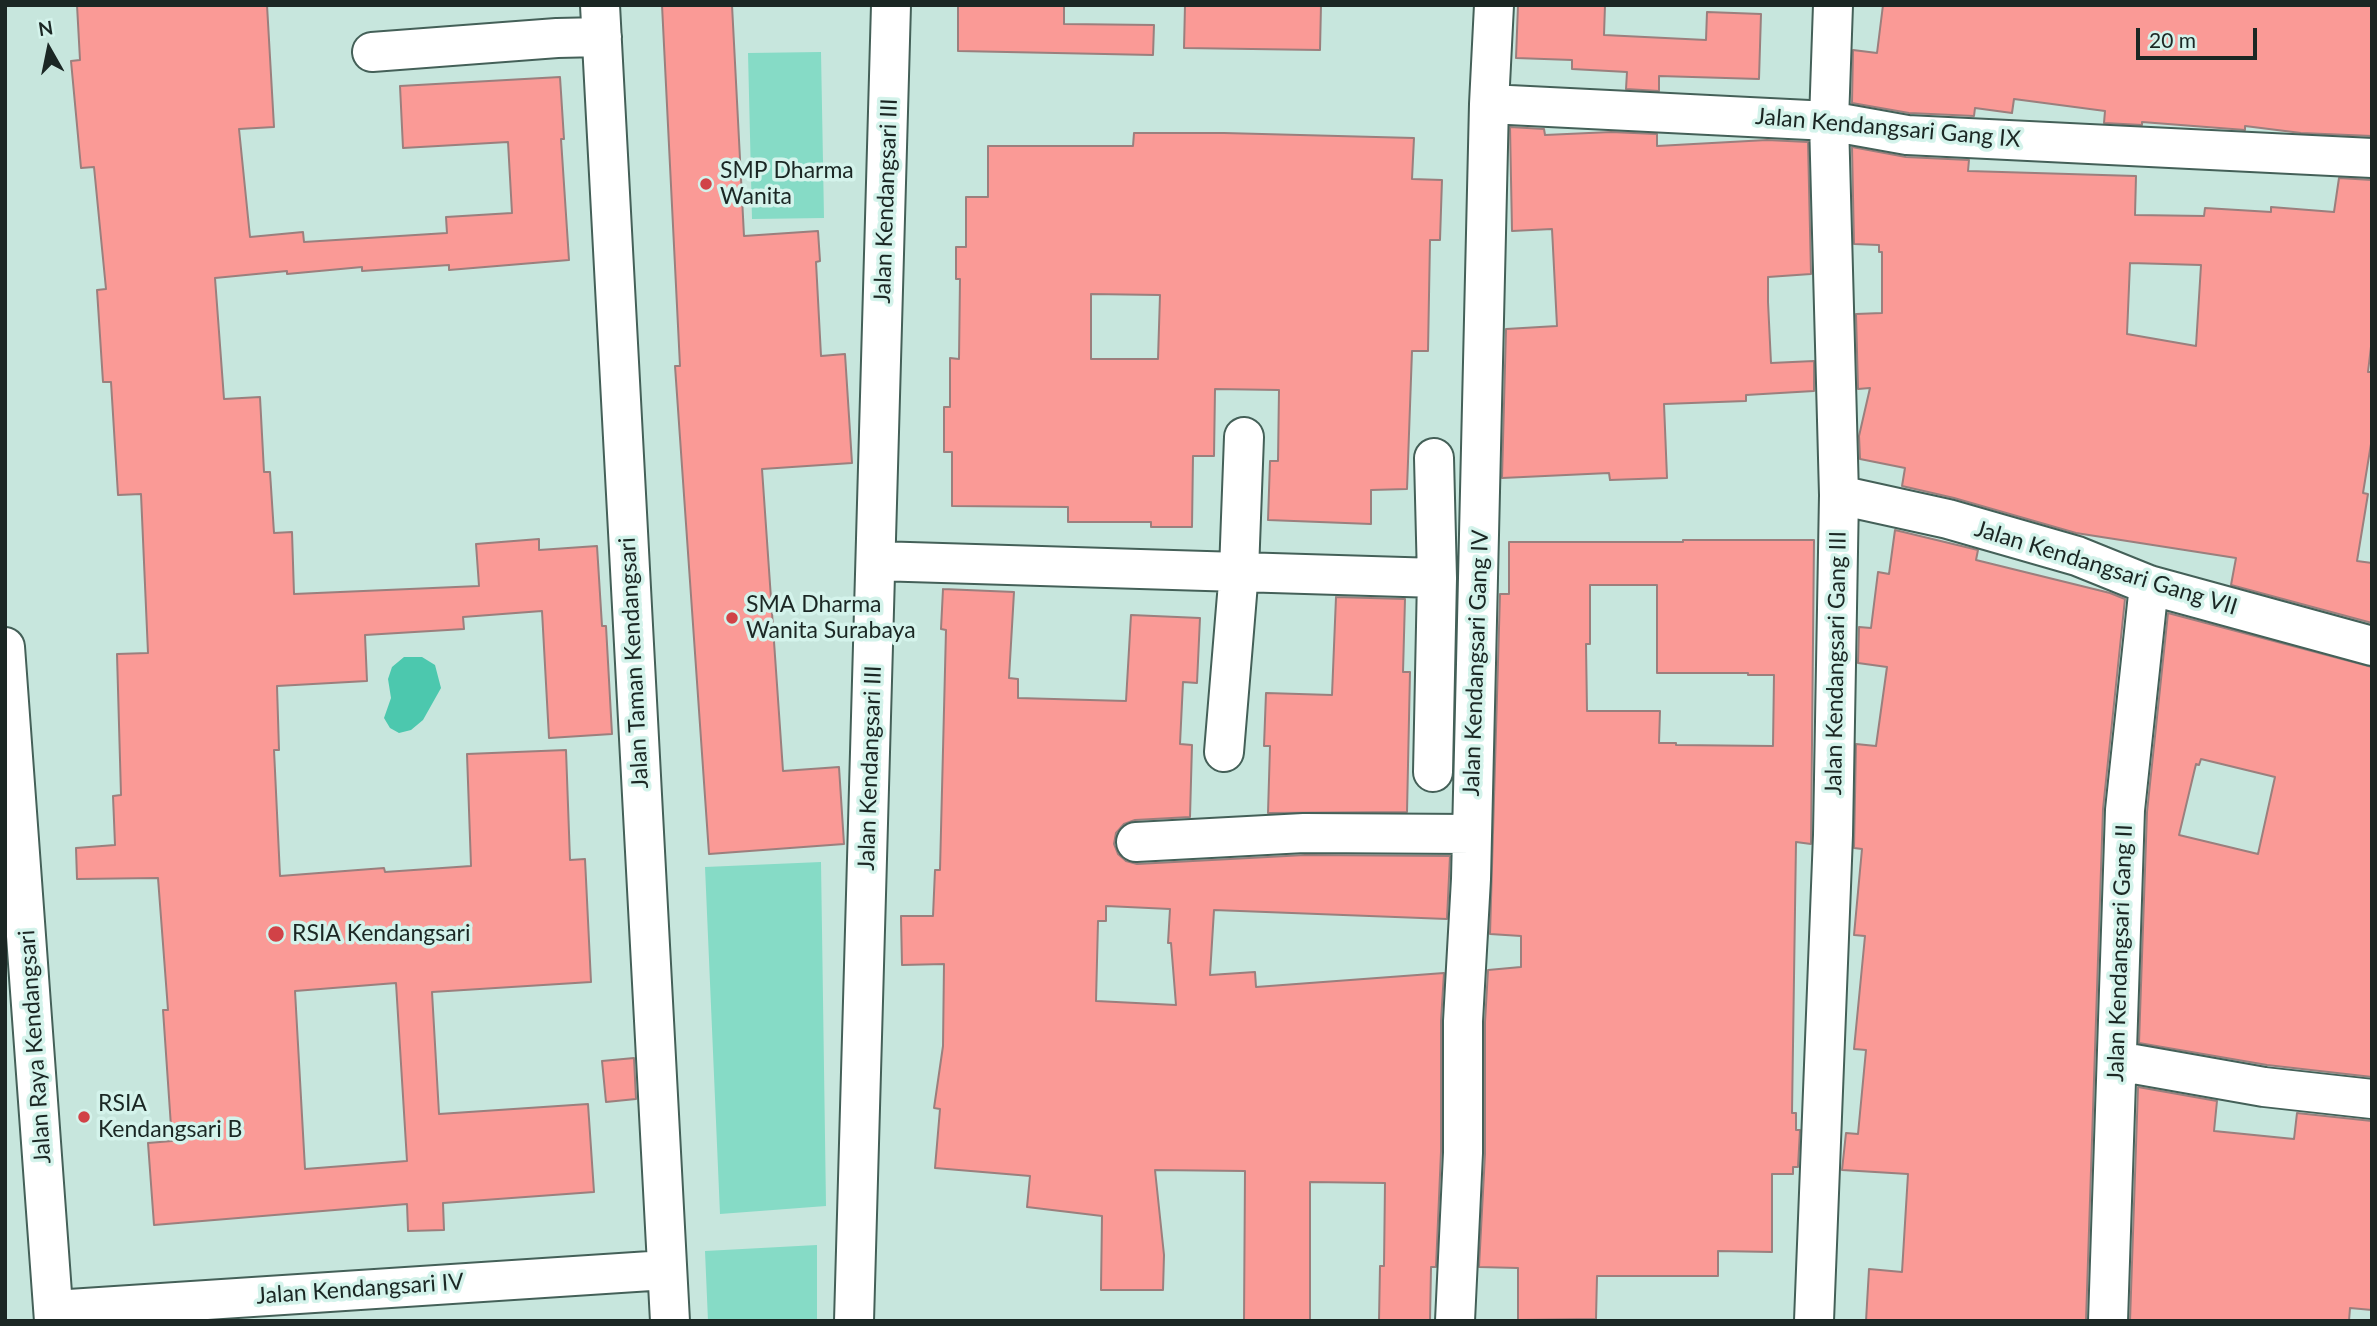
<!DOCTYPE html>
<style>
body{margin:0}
#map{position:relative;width:2377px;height:1326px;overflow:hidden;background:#c7e6dd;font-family:Lato,sans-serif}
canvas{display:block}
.frame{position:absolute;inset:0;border:7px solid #1b2724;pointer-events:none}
.north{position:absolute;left:14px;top:14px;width:70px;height:70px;-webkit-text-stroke:5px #d4f3eb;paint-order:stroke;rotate:351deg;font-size:19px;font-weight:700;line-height:28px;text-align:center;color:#1b2724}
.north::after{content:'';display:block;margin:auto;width:24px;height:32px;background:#1b2724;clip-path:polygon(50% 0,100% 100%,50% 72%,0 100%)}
.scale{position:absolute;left:2136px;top:28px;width:121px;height:32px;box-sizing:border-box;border:4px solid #1b2724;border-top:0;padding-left:9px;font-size:21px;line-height:24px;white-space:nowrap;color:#1b2724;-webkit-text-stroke:5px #d4f3eb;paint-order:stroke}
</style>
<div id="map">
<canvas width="2377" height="1326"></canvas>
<div class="frame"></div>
<div class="north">N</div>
<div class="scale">20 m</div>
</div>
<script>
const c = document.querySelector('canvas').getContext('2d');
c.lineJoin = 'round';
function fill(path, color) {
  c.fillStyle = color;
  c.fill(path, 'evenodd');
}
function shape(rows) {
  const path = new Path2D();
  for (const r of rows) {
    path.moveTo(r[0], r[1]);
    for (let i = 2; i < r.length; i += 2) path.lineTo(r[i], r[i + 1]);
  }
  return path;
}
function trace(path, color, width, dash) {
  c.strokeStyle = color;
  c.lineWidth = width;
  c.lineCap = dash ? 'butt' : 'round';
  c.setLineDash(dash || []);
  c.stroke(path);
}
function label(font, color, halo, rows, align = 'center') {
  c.font = font + ' Lato,sans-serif';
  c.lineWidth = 7;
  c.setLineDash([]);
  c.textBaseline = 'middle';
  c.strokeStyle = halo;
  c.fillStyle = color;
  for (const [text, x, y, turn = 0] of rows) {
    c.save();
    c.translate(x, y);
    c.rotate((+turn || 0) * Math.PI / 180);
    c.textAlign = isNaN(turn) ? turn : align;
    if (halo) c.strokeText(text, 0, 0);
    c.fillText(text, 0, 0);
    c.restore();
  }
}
fill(shape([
 [821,52,824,218,752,219,748,53],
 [821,862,826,1206,720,1214,705,867],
 [817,1245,817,1321,708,1321,705,1251]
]), '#86dbc6');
fill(shape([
 [404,657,422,657,435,665,441,688,423,720,411,730,399,733,390,728,384,718,391,698,388,679,392,667]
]), '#4cc8ae');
const building = shape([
 [77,5,267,5,274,127,239,129,250,237,303,232,304,242,447,233,446,217,512,213,508,142,403,148,400,86,560,77,564,139,561,139,569,260,449,270,449,265,362,271,362,267,287,274,287,271,215,278,224,399,260,397,264,472,270,472,274,533,292,532,294,594,479,586,476,544,539,539,539,550,597,546,602,626,606,626,612,734,549,738,542,611,463,617,464,629,365,635,367,681,277,686,279,750,274,750,280,876,384,868,385,872,471,866,467,754,566,750,570,860,585,859,591,982,432,992,439,1114,588,1104,594,1192,443,1203,444,1230,408,1231,407,1204,154,1225,148,1143,172,1141,163,1010,168,1010,158,878,77,879,76,848,115,845,113,796,121,795,117,654,148,653,141,494,118,495,111,382,103,382,97,290,106,289,94,167,81,168,71,61,80,60,77,5],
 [396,983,407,1161,305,1169,295,991,396,983],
 [662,5,732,5,744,236,818,231,820,261,816,262,821,356,845,354,852,463,762,469,783,771,839,767,844,844,709,854,675,366,680,366,662,5],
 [958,5,1064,5,1064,24,1154,25,1153,55,958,51,958,5],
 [1185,5,1321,5,1320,50,1184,48,1185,5],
 [1518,5,1605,5,1604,35,1706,40,1707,12,1761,14,1759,79,1659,76,1659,91,1626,89,1627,72,1572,69,1572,60,1516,58,1518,5],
 [1883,5,2372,5,2372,136,2301,133,2245,126,2245,130,2142,122,2142,125,2104,123,2105,111,2014,99,2012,113,1975,108,1974,116,1909,113,1852,103,1853,50,1877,53,1883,5],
 [1510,127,1544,129,1545,135,1611,132,1657,134,1657,146,1767,140,1808,142,1811,274,1768,277,1768,302,1771,363,1814,361,1814,391,1746,395,1746,401,1664,404,1667,478,1610,480,1609,473,1502,478,1506,329,1557,326,1552,229,1512,231,1510,127],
 [1134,133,1224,133,1414,138,1412,179,1442,180,1440,240,1430,240,1428,351,1412,351,1407,489,1371,490,1371,524,1268,520,1270,461,1278,461,1279,390,1215,389,1214,456,1193,456,1192,527,1151,527,1151,522,1068,522,1068,507,952,506,952,452,944,452,944,407,950,407,950,358,959,359,960,279,956,279,956,247,966,247,966,197,988,197,988,146,1133,146,1134,133],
 [1091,294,1160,295,1158,359,1091,359,1091,294],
 [1852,147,1906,157,1969,160,1968,171,2136,176,2135,215,2204,216,2205,208,2271,212,2271,207,2334,212,2339,178,2372,180,2372,338,2368,372,2372,372,2372,438,2363,493,2368,494,2357,561,2372,563,2372,623,2231,585,2236,558,2076,533,1954,498,1902,486,1905,468,1860,459,1859,436,1870,388,1858,389,1856,314,1882,313,1882,252,1879,252,1879,245,1854,244,1852,147],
 [2130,263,2201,265,2196,346,2127,334,2130,263],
 [1895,530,1978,550,1976,560,2110,593,2125,599,2103,809,2086,1321,1866,1321,1869,1269,1902,1272,1908,1174,1842,1170,1846,1133,1858,1134,1866,1050,1854,1049,1865,936,1854,935,1862,849,1854,848,1856,744,1876,746,1887,667,1858,663,1859,627,1871,628,1878,572,1889,574,1895,530],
 [1683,540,1814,540,1811,844,1796,842,1792,1113,1796,1113,1796,1130,1800,1130,1798,1167,1793,1167,1793,1174,1772,1174,1772,1252,1718,1251,1718,1276,1597,1276,1596,1319,1518,1320,1518,1268,1479,1267,1485,1154,1485,1022,1488,970,1521,967,1521,936,1490,934,1500,594,1509,594,1509,542,1683,542,1683,540],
 [1590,585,1657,585,1657,673,1748,673,1748,675,1774,675,1773,746,1676,745,1676,743,1659,743,1660,711,1587,711,1586,644,1590,644,1590,585],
 [943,589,1014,592,1009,678,1018,679,1018,698,1126,701,1131,615,1200,618,1197,683,1183,682,1180,744,1192,745,1190,817,1135,820,1124,824,1116,833,1114,844,1118,854,1126,861,1137,864,1305,855,1450,856,1447,919,1214,910,1210,975,1255,972,1256,987,1444,973,1441,1021,1441,1152,1436,1267,1431,1267,1430,1321,1379,1321,1380,1266,1384,1266,1385,1183,1310,1182,1310,1321,1244,1321,1245,1171,1155,1170,1164,1255,1163,1290,1101,1290,1102,1216,1027,1207,1030,1176,935,1168,940,1109,934,1108,943,1046,944,964,902,965,901,916,933,916,935,870,940,870,946,630,941,629,943,589],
 [1106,906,1170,909,1168,943,1171,943,1176,1005,1096,1001,1098,921,1106,921,1106,906],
 [1336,597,1405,599,1403,672,1410,672,1407,812,1268,813,1270,746,1264,746,1266,693,1332,695,1336,597],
 [2168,613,2372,667,2372,1077,2267,1065,2139,1043,2147,812,2168,613],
 [2201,759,2275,777,2258,854,2179,835,2196,764,2199,765,2201,759],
 [634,1058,636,1099,606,1102,602,1061,634,1058],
 [2138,1087,2217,1101,2214,1131,2294,1139,2297,1113,2372,1121,2372,1310,2350,1308,2349,1321,2130,1321,2138,1087]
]);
fill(building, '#fa9a96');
trace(building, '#9b7f7d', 2);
const street = shape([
 [600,5,670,1321],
 [372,52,557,38,602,37],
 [1489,104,1829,121,1907,135,2372,158],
 [1839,495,1948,519,2077,556,2149,585,2372,646],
 [876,561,1437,578],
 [1224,752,1239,571,1244,437],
 [1433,772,1437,578,1434,458],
 [1136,842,1304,833,1472,834],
 [2117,1061,2264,1087,2372,1099],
 [54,1310,666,1270],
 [854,1321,891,5],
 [1455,1321,1463,1153,1463,1021,1471,879,1489,104,1494,5],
 [1814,1321,1833,835,1839,495,1829,121,1833,5],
 [2108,1321,2125,810,2149,585]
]);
const secondary = shape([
 [5,647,54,1321]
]);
trace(street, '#446058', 42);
trace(secondary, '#446058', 42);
trace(street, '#fff', 38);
trace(secondary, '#fff', 38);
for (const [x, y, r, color] of [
 [706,184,7,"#d14247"],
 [732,618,7,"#d14247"],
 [276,934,9,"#d14247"],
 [84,1117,7,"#d14247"]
]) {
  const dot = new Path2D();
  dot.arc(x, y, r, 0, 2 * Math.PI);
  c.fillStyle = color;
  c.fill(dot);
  trace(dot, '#d4f3eb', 2.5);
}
label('23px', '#1b2724', '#d4f3eb', [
 ["Jalan Kendangsari Gang IX",1888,128,5],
 ["Jalan Kendangsari III",886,201,-88],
 ["Jalan Kendangsari Gang VII",2106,568,17],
 ["Jalan Taman Kendangsari",634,663,-93],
 ["Jalan Kendangsari Gang IV",1476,663,-88],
 ["Jalan Kendangsari Gang III",1836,663,-89],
 ["Jalan Kendangsari III",870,768,-88],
 ["Jalan Kendangsari Gang II",2120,953,-88],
 ["Jalan Raya Kendangsari",35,1047,-94],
 ["Jalan Kendangsari IV",360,1289,-4]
]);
label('23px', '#1b2724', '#d4f3eb', [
 ["SMP Dharma",720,171],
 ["Wanita",720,197],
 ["SMA Dharma",746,605],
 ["Wanita Surabaya",746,631],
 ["RSIA Kendangsari",292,934],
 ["RSIA",98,1104],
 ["Kendangsari B",98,1130]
], 'left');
</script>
